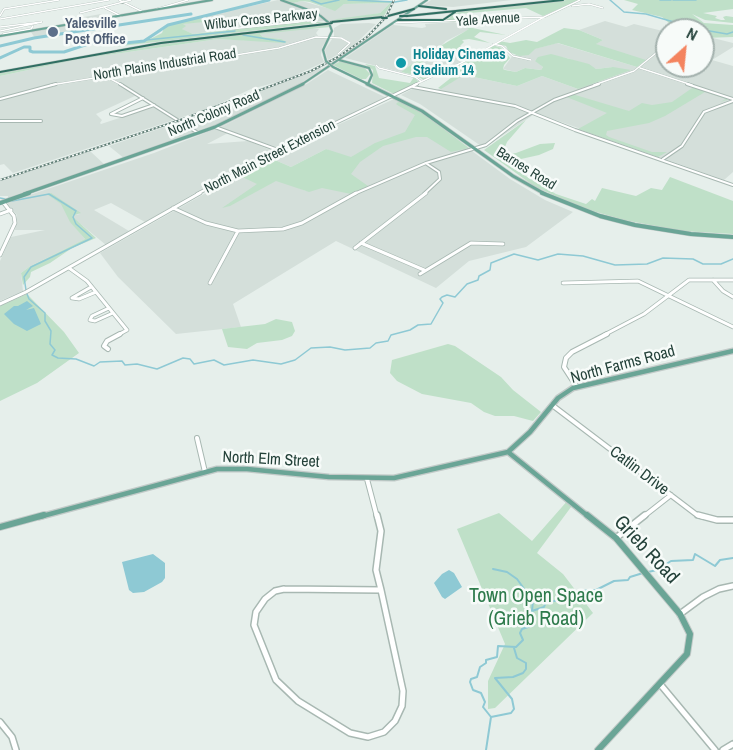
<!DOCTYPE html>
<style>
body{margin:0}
#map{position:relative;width:733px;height:750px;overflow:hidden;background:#e6efeb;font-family:"Archivo Narrow",sans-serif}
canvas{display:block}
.north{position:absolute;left:655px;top:18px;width:60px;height:60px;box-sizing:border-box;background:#f7fbf9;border:2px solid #a3b1ad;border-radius:50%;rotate:27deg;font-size:16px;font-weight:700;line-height:24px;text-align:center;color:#24423a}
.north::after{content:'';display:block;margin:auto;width:21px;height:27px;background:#f4845f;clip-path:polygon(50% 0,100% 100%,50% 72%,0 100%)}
</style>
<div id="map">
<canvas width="733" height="750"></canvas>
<div class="north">N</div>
</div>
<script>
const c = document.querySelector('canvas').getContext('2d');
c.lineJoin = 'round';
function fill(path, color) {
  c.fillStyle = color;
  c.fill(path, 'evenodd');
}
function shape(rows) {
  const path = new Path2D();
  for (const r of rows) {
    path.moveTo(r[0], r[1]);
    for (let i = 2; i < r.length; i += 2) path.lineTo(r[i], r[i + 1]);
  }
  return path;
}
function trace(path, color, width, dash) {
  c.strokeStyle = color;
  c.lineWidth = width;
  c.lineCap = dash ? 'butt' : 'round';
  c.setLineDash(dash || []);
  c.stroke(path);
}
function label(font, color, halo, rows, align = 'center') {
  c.font = font + ' "Archivo Narrow",sans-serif';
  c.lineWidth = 5;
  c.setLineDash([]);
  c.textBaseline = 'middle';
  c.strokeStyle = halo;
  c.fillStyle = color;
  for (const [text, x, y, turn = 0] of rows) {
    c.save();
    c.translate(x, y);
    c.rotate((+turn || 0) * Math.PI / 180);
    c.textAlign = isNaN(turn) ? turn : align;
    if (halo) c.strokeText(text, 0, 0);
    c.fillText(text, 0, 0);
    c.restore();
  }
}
fill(shape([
 [278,0,312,12,325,21,253,26,193,34,181,29,185,26,182,24,201,21,199,18,202,17],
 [431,0,512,0,453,7,424,5],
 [302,1,334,10,344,4,390,3,380,13,329,22,317,12,292,3],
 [101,14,107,18,96,20,98,23,95,28,35,38,31,32,68,24,67,20],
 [605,21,626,27,634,24,667,32,667,66,703,66,703,38,713,38,733,43,733,47,712,60,733,66,733,172,724,180,536,113,484,148,420,104,401,95,414,88,435,91,464,75,517,86,542,76,578,89,613,67,596,69,567,58,556,57,535,60,543,67,541,70,525,68,516,72,503,69,513,55,529,55,534,49,557,43,637,67,645,61,595,44,603,40,579,30],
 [454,22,470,29,446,41,434,53,439,51,447,52,441,59,461,50,475,54,445,70,428,66,419,59,401,72,345,58,393,25,422,28,426,27,425,24],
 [369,23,376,24,354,45,328,60,325,50,334,36,334,28,341,24],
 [305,28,319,29,316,33,319,37,327,39,322,47,321,55,324,62,285,80,251,89,210,108,13,173,4,164,0,165,0,76,80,59,218,39,282,42,281,39,263,37,260,34],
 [137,95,153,107,101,124,100,123,102,120,96,114],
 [318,68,322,69,298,85,203,131,196,130,181,120],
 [328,70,387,98,280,148,219,128,305,85],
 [394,99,438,126,510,179,545,200,573,212,526,247,469,261,436,288,336,241,233,304,241,327,176,334,118,277,100,253,250,168,306,191,353,162,326,149,291,167,268,157],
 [179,122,195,133,125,159,109,146],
 [215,129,228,133,207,144,248,141,273,151,212,183,145,222,111,203,94,210,129,231,106,245,71,216,80,214,49,195,62,204,71,222,85,239,29,267,21,273,23,291,0,301,0,261,11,237,45,230,15,230,17,215,7,204,9,202,154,153],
 [90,151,105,165,8,199,8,196,0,196,0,181]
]), '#d4dfda');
fill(shape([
 [283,0,373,0,392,2,384,16,329,22,337,19,380,13,390,3,344,4,335,11,310,2,302,1,293,3],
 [567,0,579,0,543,16,526,8,458,14,454,17,458,22,398,22,442,21,450,18,451,14,464,11],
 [624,0,733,0,733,9,703,13,717,16,715,18,721,20,725,20,723,17,726,16,733,17,733,23,705,20,692,14,704,23,733,25,733,37,703,38,703,30,677,30,662,17,632,10,638,4],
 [202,17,200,18,204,22,183,24,186,26,182,29,193,34,298,22,327,22,113,47,148,40,162,33,164,28,169,25],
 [328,24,330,27,260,34,263,37,281,39,287,42,284,43,218,39,80,59,0,76,0,73,162,44],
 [463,26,506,35,480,32,474,37,490,43,469,39,462,40,464,42,460,46,469,52,458,51,441,59,437,56,446,52,429,53,469,29],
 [564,28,579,30,603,40,596,44,646,60,637,67,558,43,535,49,529,55,519,56,509,52,506,46,497,44,499,41,510,43,526,40,537,42],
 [492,45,502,48,510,58,504,65,503,69,505,70,516,72,525,68,541,70,543,67,535,61,538,57,551,54,589,64,596,69,613,67,631,70,578,89,542,76,517,86,464,75,441,89,438,88,452,77,445,73],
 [419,59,428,66,445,70,424,80,415,75,401,72],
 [341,61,362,65,370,74,366,79,361,79,333,65],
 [365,64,375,66,379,78,410,83,414,77,419,82,397,93,392,93,372,83,373,70],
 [695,86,723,95,728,99,727,100,720,102,726,99,705,92,665,116,649,123,607,131,606,135,609,137,652,152,667,152,658,157,578,129,607,113,564,96,572,94,629,111,642,103,652,105,672,102],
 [399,101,416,108,469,148,451,152,427,137,416,137,383,146,360,162,351,174,368,186,351,194,322,188,309,192,276,181,230,206,222,208,257,184,236,174,268,157,291,167,326,149,351,157,375,143,405,132,415,115,399,106,396,104],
 [526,120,507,142,503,152,508,154,516,153,540,144,555,143,553,149,539,155,521,159,516,163,514,169,556,194,586,204,592,199,595,201,602,188,636,196,651,188,662,190,670,177,733,201,733,234,682,231,624,220,579,207,534,186,484,150],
 [51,193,81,213,72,216,96,238,72,248,50,263,31,272,30,277,23,285,21,273,29,267,85,239,70,222,61,204,48,195],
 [27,294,64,332,79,353,37,383,0,401,0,306],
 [276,319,292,322,295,331,292,336,282,340,257,343,247,349,228,347,222,329,265,324],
 [448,344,455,346,501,377,513,390,541,412,533,421,514,416,495,416,484,412,471,403,422,394,397,381,390,373,392,360],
 [569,499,574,503,537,553,563,574,593,613,495,708,488,709,488,681,505,644,457,529,499,513,532,541]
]), '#bfe0c8');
fill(shape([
 [27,301,33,306,26,310,34,308,41,324,27,331,14,324,4,314,14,306,18,306],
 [153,554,165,563,165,578,162,582,144,592,133,593,129,590,122,562],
 [449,570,454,573,462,587,445,599,442,597,434,583,442,574]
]), '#8ec9d4');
trace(shape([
 [311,0,321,4,339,0],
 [348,0,395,2,407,0],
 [610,0,624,12,646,14,698,29,727,34,733,32],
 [660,0,671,0],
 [673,0,696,0],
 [243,35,285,42],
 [146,40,235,31],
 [0,198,5,199],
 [12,201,49,194,76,211,73,217,76,224,92,238,31,267,24,277,26,290],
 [27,294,29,299,45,313,45,321,51,331,50,344,55,350,52,355,58,358,76,359,94,366,100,362,122,361,125,365,137,364,157,369,183,358,190,359,194,364,214,360,224,365,253,360,281,364,295,360,311,348,330,347,345,350,370,348,376,343,388,341,391,335,410,330,418,325,431,324,443,303,440,299,442,297,447,295,455,297,467,284,478,280,479,276,490,270,491,263,514,254,538,260,558,254,583,256,615,265,647,264,663,258,693,259,703,264,721,264,733,259]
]), '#8ec9d4', 1.5);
trace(shape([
 [493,569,507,572,517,579,533,601,532,611],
 [648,572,657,570,671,561,693,560,695,554,715,566,720,560,733,558],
 [491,717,511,713,514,709,512,699,495,678,513,677,523,673,526,669,526,663,517,658,514,648],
 [486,750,491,717,483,707,485,702,481,693,473,690,470,682,471,679,477,677,480,667,486,663,486,660,497,657,498,646,516,647,523,640,520,633,522,629,534,625,532,611,544,607,546,602,571,599,580,591,596,590,614,581,628,580,630,577,643,573]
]), '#8ec9d4', 2);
trace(shape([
 [0,46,34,38,191,14],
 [0,58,24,47,30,47,30,51,33,52,64,52,97,41,116,44,144,41,168,25,269,0]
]), '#8ec9d4', 3);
const minorFar4 = shape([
 [119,0,143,12],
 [572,6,589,4,603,8],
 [105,8,121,16],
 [157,9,188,0],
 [80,13,131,0],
 [0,16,4,9,59,0],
 [463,16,475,19],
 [0,19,109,0],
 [207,21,230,29,298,22,320,15],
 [393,23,544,17,580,0],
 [0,27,42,22,0,31],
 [3,34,31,29,33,26],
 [493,44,502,46,513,56,531,60],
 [376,65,379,68,415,77,422,82],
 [640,68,692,85],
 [103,75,122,85],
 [51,85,279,48,316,37,341,38,350,43,338,54],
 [414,85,461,63,544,17],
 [594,85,634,71,667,44]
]);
const minorFar3 = shape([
 [120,84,198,133],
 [687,84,733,99],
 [413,87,515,106,575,130,733,185],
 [143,98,111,114,122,116,154,105],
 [0,99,56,84],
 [0,121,41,121],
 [215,127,278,150],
 [663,159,682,146,704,112,733,101],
 [197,194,279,150,417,84],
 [354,194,426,163,486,145,517,121,554,100,599,84],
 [424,194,440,179,439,172,427,164]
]);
const minorFar2 = shape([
 [173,208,206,223,238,231,283,229,302,223,356,193],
 [0,214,11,210],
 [361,243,424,270],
 [355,248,426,193],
 [0,255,15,223,14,216,3,202],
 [69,268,87,281,127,330,118,335],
 [420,274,471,243,503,244],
 [713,280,723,291,733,297],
 [210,283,238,231],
 [563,283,638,281,733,327],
 [91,287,72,298,79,299,96,292],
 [0,304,26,292,200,193],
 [109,308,92,316,90,320,95,321,113,313],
 [604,335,644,314,689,280,733,280]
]);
const minorFar1 = shape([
 [108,349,104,346,107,341,120,334],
 [577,387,564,367,566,358,572,352,607,334],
 [552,405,697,515,704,517],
 [197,438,205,472],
 [367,479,377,517],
 [643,517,671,495]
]);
const minor = shape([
 [377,515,381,531,376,570,381,590],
 [698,515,717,520,733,520],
 [616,538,645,515],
 [284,589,381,590,403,691,402,706,395,721,384,732,368,737,350,733,298,701,276,680,254,625,256,612,265,599,275,591,284,589],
 [680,614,703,597,719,589,733,586],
 [660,684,715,750],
 [0,722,12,737,16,750],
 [723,750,733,744]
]);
const majorFar4 = shape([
 [281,0,317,13,329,23,332,31,323,50,326,61],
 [0,36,212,0],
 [339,60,369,68,372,75,368,84],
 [333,67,370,85],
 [301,85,427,0]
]);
const majorFar3 = shape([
 [367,84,422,111,513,176,545,194],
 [24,194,215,127,303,84]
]);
const majorFar2 = shape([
 [542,193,600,216,635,225,691,234,733,237],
 [0,203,29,193]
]);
const majorFar1 = shape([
 [508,452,589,517],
 [39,517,217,469,247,469,329,477,394,478,508,452,530,432,558,398,573,388,733,351]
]);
const major = shape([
 [587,515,616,538,680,614,690,634,687,654,598,750],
 [0,527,44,515]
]);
const highway = shape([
 [419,6,446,9],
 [388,16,414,9],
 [407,16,563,0],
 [398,20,443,20,455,12],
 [331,22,383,17],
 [0,72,161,43,326,24]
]);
trace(minorFar4, '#a8b8b2', 2);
trace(minorFar3, '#a8b8b2', 4);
trace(minorFar2, '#a8b8b2', 4.5);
trace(minorFar1, '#a8b8b2', 6);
trace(minor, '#a8b8b2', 8);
trace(majorFar4, '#c2cac8', 3);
trace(majorFar3, '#c2cac8', 4.5);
trace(majorFar2, '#c2cac8', 5);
trace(majorFar1, '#c2cac8', 7);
trace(major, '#c2cac8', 8);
trace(highway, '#c2cac8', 3);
trace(minorFar4, '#fff', 1.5);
trace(minorFar3, '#fff', 2);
trace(minorFar2, '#fff', 3);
trace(minorFar1, '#fff', 4);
trace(minor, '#fff', 5);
trace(majorFar4, '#6aa596', 2);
trace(majorFar3, '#6aa596', 3);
trace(majorFar2, '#6aa596', 4);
trace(majorFar1, '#6aa596', 4.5);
trace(major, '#6aa596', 6);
trace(highway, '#2f6f62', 2);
const rail = shape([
 [0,180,180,120,311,71,338,57,367,37,386,17,394,0]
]);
trace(rail, '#5f7d75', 2);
trace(rail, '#f7fbf9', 1.5, [2]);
const majorBridge = shape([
 [326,61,333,67]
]);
const highwayBridge = shape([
 [400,16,407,16],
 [382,18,387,18],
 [326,24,332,23]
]);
trace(majorBridge, '#c2cac8', 3, []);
trace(highwayBridge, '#c2cac8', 3, []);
trace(majorBridge, '#6aa596', 2);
trace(highwayBridge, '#2f6f62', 2);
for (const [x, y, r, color] of [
 [53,32,6,"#5c6f8a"],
 [401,63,6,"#0f9aa8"]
]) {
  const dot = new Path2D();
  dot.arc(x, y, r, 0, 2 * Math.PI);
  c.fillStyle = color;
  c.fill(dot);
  trace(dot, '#f7fbf9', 2);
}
label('14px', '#24423a', '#f7fbf9', [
 ["Wilbur Cross Parkway",261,20,-6],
 ["Yale Avenue",488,20,-4],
 ["North Plains Industrial Road",165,65,-9],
 ["North Colony Road",214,114,-23],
 ["North Main Street Extension",270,157,-27],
 ["Barnes Road",526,169,32]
]);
label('bold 14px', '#4e5e75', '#f7fbf9', [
 ["Yalesville",65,24],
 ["Post Office",65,40]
], 'left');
label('bold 14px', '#0d838f', '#f7fbf9', [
 ["Holiday Cinemas",413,55],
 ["Stadium 14",413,71]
], 'left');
label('16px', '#24423a', '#f7fbf9', [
 ["North Farms Road",623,365,-15],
 ["North Elm Street",271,460,3],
 ["Catlin Drive",639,471,37]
]);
label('20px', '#24423a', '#f7fbf9', [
 ["Grieb Road",646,550,47]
]);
label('20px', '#2d7a4b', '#f7fbf9', [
 ["Town Open Space",536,597],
 ["(Grieb Road)",536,620]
]);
</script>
